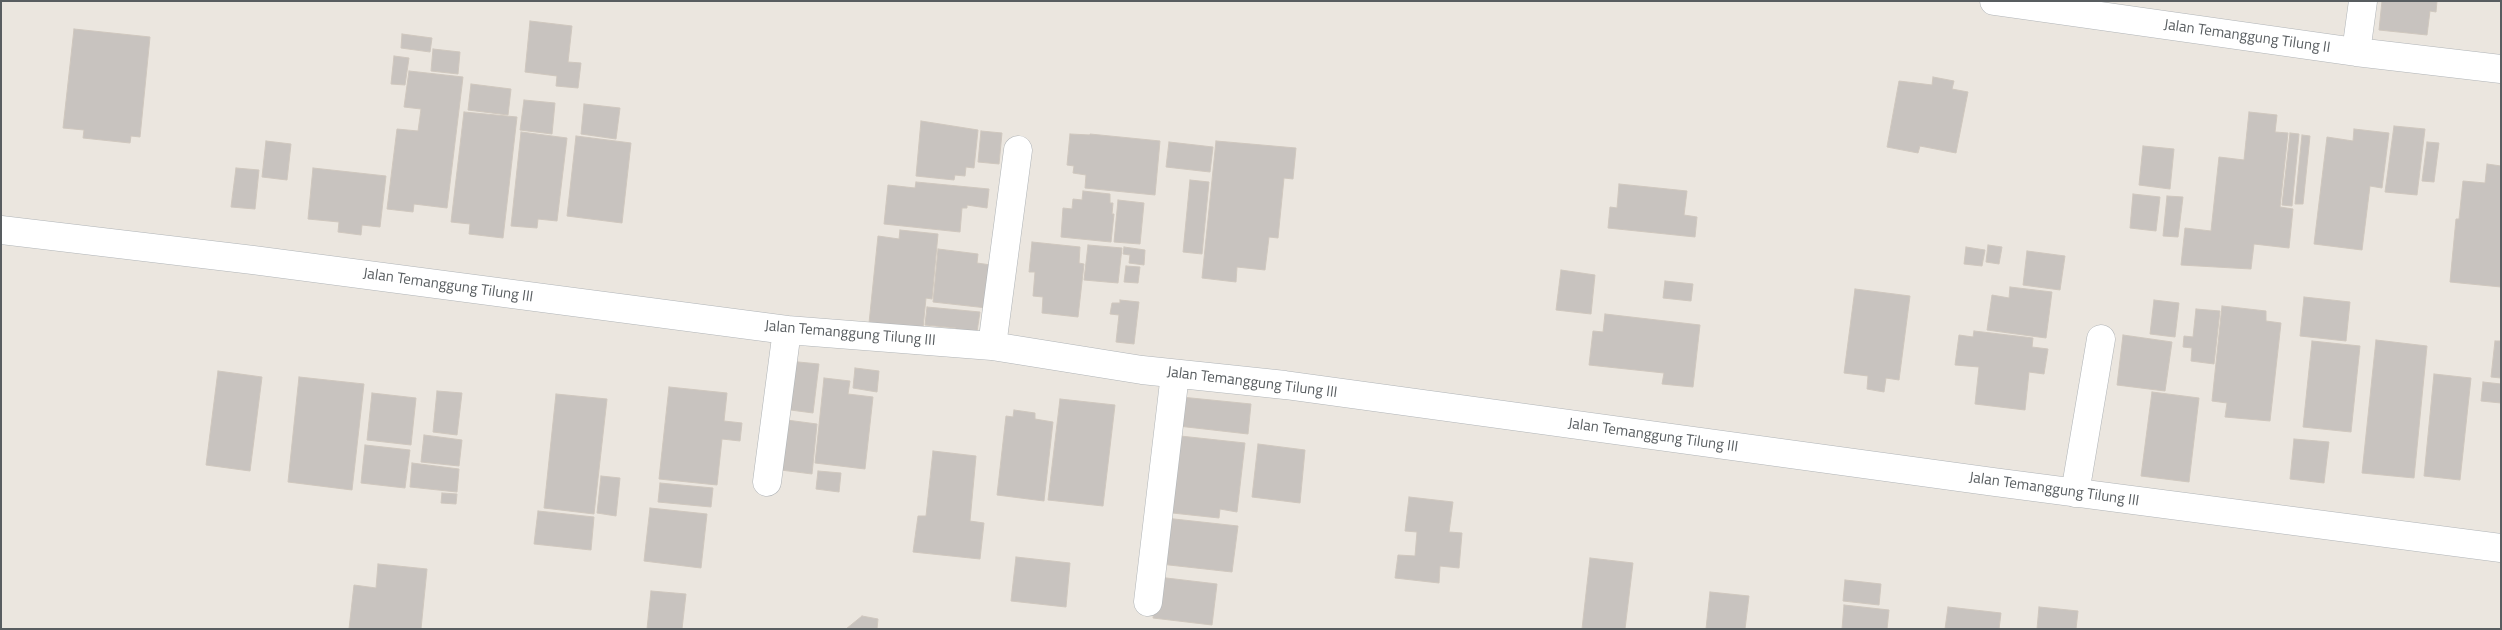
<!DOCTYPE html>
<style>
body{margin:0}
#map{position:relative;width:2502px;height:630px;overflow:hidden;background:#ebe6df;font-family:"Titillium Web",sans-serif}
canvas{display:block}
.frame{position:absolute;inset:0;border:2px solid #585d60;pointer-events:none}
</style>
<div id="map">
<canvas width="2502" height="630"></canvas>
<div class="frame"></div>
</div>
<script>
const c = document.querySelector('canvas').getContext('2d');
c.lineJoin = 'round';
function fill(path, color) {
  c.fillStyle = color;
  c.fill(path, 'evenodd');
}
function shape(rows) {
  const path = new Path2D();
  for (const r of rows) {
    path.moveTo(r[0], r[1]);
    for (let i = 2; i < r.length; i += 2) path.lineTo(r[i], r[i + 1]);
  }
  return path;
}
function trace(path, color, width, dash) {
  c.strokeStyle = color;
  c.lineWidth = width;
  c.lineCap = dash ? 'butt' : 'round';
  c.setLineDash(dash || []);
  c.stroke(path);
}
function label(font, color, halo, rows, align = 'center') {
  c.font = font + ' "Titillium Web",sans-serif';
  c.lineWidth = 4;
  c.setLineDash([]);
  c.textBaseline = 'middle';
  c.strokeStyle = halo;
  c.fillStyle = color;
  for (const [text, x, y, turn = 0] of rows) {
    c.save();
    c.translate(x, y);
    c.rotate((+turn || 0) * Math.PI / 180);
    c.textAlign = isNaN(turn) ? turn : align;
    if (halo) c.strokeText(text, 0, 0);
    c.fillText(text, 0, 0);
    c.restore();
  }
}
const building = shape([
 [2382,1,2437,1,2436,12,2430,11,2427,35,2379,30,2382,1],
 [530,21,572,26,568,62,581,63,578,88,556,86,557,76,525,72,530,21],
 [74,29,150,37,140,137,131,136,130,143,83,138,84,130,63,128,74,29],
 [402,34,432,38,430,52,401,48,402,34],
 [433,49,460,52,458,74,431,71,433,49],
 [394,56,409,58,405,85,391,84,394,56],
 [409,71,463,77,447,208,414,204,413,212,387,209,397,129,418,131,421,109,404,107,409,71],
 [1933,77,1954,81,1952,89,1968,92,1956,153,1920,146,1918,153,1887,147,1899,81,1932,85,1933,77],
 [471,84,511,89,508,115,468,110,471,84],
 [524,100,555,103,552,134,520,130,524,100],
 [584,104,620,108,616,139,581,134,584,104],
 [464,112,517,117,503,238,469,234,470,224,451,222,464,112],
 [2249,112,2277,115,2275,132,2288,133,2280,207,2293,209,2289,248,2254,244,2251,269,2181,265,2185,228,2211,231,2219,157,2244,160,2249,112],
 [921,121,978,130,974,168,966,167,965,176,955,175,954,180,916,176,921,121],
 [2394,126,2425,129,2417,195,2385,192,2394,126],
 [2354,129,2389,133,2382,188,2370,186,2362,250,2314,244,2327,137,2353,141,2354,129],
 [981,131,1002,133,999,164,978,162,981,131],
 [521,132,567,138,557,221,538,219,537,228,511,226,521,132],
 [2290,133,2299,134,2292,206,2282,205,2290,133],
 [1070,134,1090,135,1090,134,1160,141,1155,195,1085,188,1086,175,1073,173,1074,166,1067,165,1070,134],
 [2302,135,2310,136,2303,204,2295,204,2302,135],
 [576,136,631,143,622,223,567,216,576,136],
 [266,141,291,144,287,180,262,177,266,141],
 [1216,141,1296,148,1293,179,1284,178,1278,238,1269,237,1265,270,1237,267,1236,282,1202,278,1216,141],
 [1169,142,1213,147,1210,172,1166,167,1169,142],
 [2427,142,2439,143,2434,182,2422,181,2427,142],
 [2143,146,2174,149,2170,189,2139,185,2143,146],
 [2487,164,2501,166,2501,287,2450,282,2456,219,2459,219,2463,181,2485,183,2487,164],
 [236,168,259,170,255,209,231,207,236,168],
 [313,168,386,176,380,227,362,225,361,235,338,232,339,222,308,219,313,168],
 [1190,180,1209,182,1202,254,1183,252,1190,180],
 [916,182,989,189,987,208,967,205,967,208,962,208,960,232,884,224,888,185,915,188,916,182],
 [1619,184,1687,191,1684,215,1697,217,1695,237,1608,228,1610,207,1617,208,1619,184],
 [1083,191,1110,194,1110,203,1113,203,1112,214,1114,214,1111,242,1061,237,1063,208,1072,209,1073,199,1082,200,1083,191],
 [2133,194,2160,197,2156,231,2130,228,2133,194],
 [2167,196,2183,197,2178,237,2163,236,2167,196],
 [1118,200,1144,203,1140,244,1114,242,1118,200],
 [900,230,938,234,932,299,926,298,923,328,869,323,878,236,899,239,900,230],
 [1032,242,1080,247,1079,263,1084,264,1078,317,1042,313,1043,297,1033,296,1035,272,1029,272,1032,242],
 [1088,245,1122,248,1118,283,1084,280,1088,245],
 [1988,245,2002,247,1999,264,1986,262,1988,245],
 [1124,247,1145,250,1144,265,1129,263,1130,255,1123,254,1124,247],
 [1966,247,1985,250,1982,266,1964,264,1966,247],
 [938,249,978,254,977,263,991,265,987,308,933,302,938,249],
 [2027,251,2065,256,2060,290,2023,285,2027,251],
 [1126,266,1140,267,1138,283,1124,282,1126,266],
 [1561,270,1595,275,1591,314,1556,310,1561,270],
 [1665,281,1693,284,1691,301,1663,298,1665,281],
 [2010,287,2052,292,2046,338,1987,330,1992,295,2009,298,2010,287],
 [1855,289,1910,296,1899,380,1886,378,1884,392,1867,389,1868,376,1844,373,1855,289],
 [2304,297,2350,302,2346,341,2300,336,2304,297],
 [1120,300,1139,302,1134,344,1116,342,1119,315,1110,314,1112,303,1120,303,1120,300],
 [2154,300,2179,303,2175,337,2150,334,2154,300],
 [2222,306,2266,311,2266,321,2281,323,2270,421,2225,417,2227,403,2212,401,2222,306],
 [927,307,980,312,976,338,955,336,956,328,925,325,927,307],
 [2196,309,2220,311,2214,364,2191,361,2192,348,2183,347,2184,336,2193,337,2196,309],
 [1605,314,1700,325,1693,387,1662,384,1664,373,1589,365,1593,331,1603,332,1605,314],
 [1974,331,2033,338,2032,347,2048,349,2044,374,2029,372,2025,410,1975,404,1979,367,1955,365,1959,335,1973,337,1974,331],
 [2123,335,2172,342,2165,391,2117,385,2123,335],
 [2376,340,2427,346,2414,478,2362,473,2376,340],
 [2312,341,2360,346,2351,432,2303,427,2312,341],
 [2495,341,2501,341,2501,378,2491,377,2495,341],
 [788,361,819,364,813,413,783,409,788,361],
 [855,368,879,371,877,392,853,388,855,368],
 [218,371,262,377,250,471,206,465,218,371],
 [2434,374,2471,378,2460,480,2424,476,2434,374],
 [299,377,364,384,352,490,288,482,299,377],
 [824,378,850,381,848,394,873,397,865,469,815,463,824,378],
 [2483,382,2501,384,2501,403,2481,401,2483,382],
 [669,387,727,393,724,421,742,423,740,441,722,439,717,485,659,479,669,387],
 [437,391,462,393,457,435,433,432,437,391],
 [2152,392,2199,398,2189,482,2141,476,2152,392],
 [372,393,416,398,411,445,367,440,372,393],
 [556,394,607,399,594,514,544,508,556,394],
 [1181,397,1251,404,1248,434,1178,426,1181,397],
 [1060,399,1115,405,1103,506,1048,500,1060,399],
 [1014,410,1035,413,1035,419,1053,422,1044,501,997,495,1006,416,1013,417,1014,410],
 [779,419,817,424,812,474,773,469,779,419],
 [424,435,462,440,459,466,421,462,424,435],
 [1171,435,1245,443,1237,512,1220,509,1219,518,1163,512,1171,435],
 [2294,439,2329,442,2324,483,2290,479,2294,439],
 [1258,444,1305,450,1300,503,1252,497,1258,444],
 [365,445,410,450,405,488,361,483,365,445],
 [933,451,976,456,970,521,984,523,980,559,913,552,918,516,926,516,933,451],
 [412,463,459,469,457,492,410,487,412,463],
 [818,471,841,473,839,492,816,489,818,471],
 [601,476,620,478,616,516,597,513,601,476],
 [660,483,713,488,711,507,658,502,660,483],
 [442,493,457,494,456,504,441,503,442,493],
 [1409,497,1453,502,1449,532,1462,533,1459,568,1440,566,1439,583,1395,578,1398,555,1415,556,1417,532,1405,531,1409,497],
 [650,508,707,514,701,568,644,561,650,508],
 [538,511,594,517,591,550,534,544,538,511],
 [1165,518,1238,526,1232,572,1160,564,1165,518],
 [1016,557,1070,563,1066,607,1011,601,1016,557],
 [1590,558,1633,563,1625,629,1582,629,1590,558],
 [378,564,427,569,421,629,349,629,354,585,376,588,378,564],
 [1158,577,1217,584,1212,625,1153,618,1158,577],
 [1845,580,1881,584,1879,605,1843,601,1845,580],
 [651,591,686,594,682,629,647,629,651,591],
 [1710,592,1749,596,1745,629,1706,629,1710,592],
 [1844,605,1889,610,1887,629,1842,629,1844,605],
 [1948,607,2001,613,1999,629,1945,629,1948,607],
 [2039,607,2078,611,2076,629,2037,629,2039,607],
 [862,616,878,619,877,629,846,629,862,616]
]);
fill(building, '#c8c3bf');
trace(building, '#cfc7be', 1);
const minor = shape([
 [1994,1,2356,52,2501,69],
 [2356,52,2363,1],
 [1,230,253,260,787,330,992,346,1142,370,1285,385,1994,482,2501,548],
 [992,346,1018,150],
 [767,482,787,330],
 [2075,493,2101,339],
 [1148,602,1175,374]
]);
trace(minor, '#b0b4b7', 29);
trace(minor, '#fff', 28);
label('15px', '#585d60', '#fff', [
 ["Jalan Temanggung Tilung II",2247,37,8],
 ["Jalan Temanggung Tilung III",448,286,8],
 ["Jalan Temanggung Tilung III",850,334,5],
 ["Jalan Temanggung Tilung III",1252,383,7],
 ["Jalan Temanggung Tilung III",1653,436,8],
 ["Jalan Temanggung Tilung III",2054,490,8]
]);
</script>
